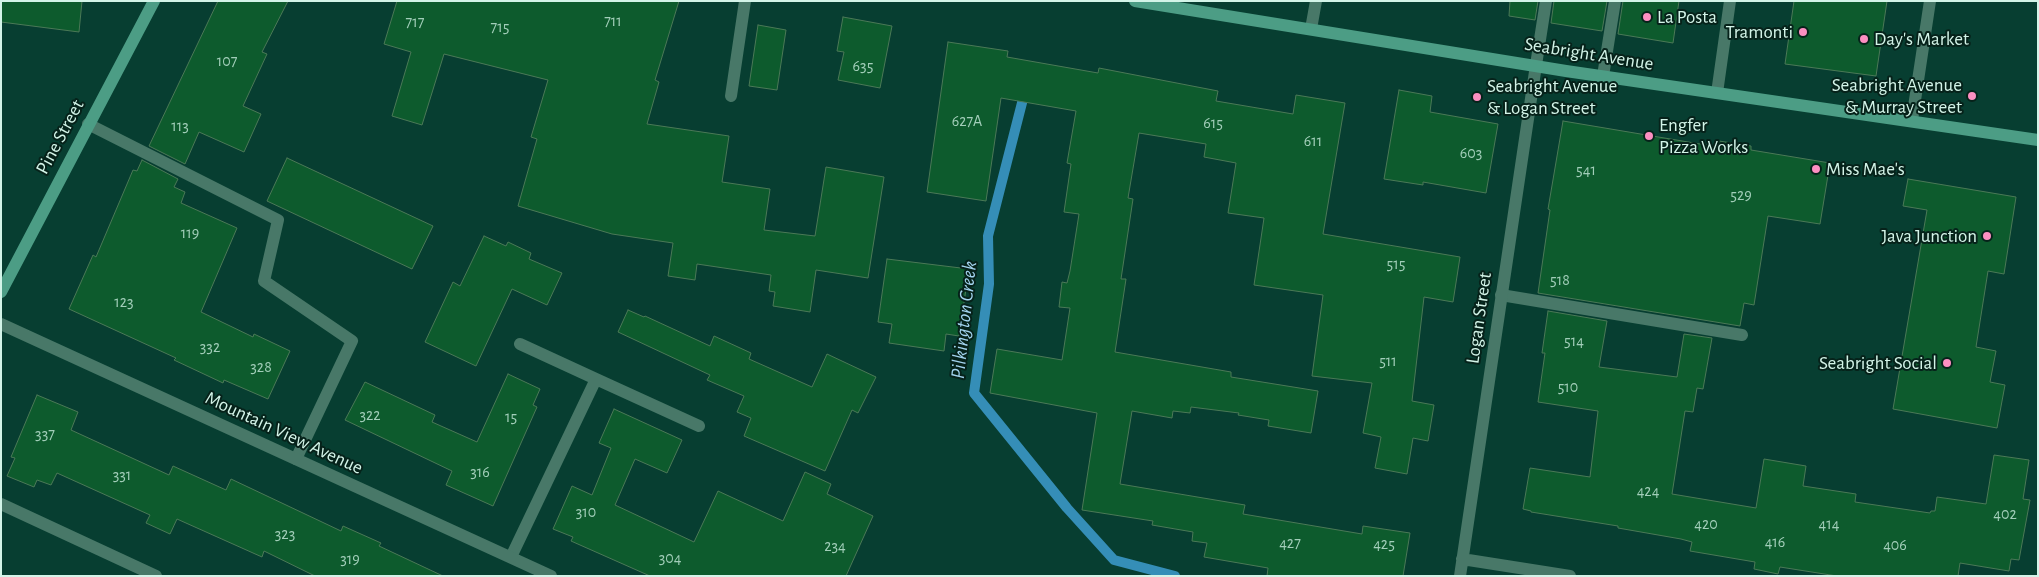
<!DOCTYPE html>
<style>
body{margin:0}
#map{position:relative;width:2039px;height:577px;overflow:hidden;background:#073e31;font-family:"Alegreya Sans",sans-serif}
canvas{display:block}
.frame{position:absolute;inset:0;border:2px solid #d3f4e8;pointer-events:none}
</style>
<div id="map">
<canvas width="2039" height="577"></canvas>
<div class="frame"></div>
</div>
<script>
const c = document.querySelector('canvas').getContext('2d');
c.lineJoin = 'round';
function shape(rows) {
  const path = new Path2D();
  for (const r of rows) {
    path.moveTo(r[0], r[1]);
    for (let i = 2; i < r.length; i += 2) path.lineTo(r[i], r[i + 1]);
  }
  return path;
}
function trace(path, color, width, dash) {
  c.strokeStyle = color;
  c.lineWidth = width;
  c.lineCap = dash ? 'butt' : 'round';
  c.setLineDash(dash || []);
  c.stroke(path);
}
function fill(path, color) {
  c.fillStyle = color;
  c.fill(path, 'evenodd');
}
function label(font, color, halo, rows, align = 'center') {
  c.font = font + ' "Alegreya Sans",sans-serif';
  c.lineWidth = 4;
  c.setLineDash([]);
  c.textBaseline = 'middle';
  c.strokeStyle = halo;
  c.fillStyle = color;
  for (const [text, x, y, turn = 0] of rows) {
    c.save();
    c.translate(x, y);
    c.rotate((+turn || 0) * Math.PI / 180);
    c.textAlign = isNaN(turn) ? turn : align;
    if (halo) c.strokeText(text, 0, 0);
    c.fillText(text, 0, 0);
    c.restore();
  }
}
trace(shape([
 [1024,95,988,236,989,284,974,393,1067,508,1114,560,1175,576]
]), '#358eb7', 10);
const building = shape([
 [1,1,82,1,79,32,1,22,1,1],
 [218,1,288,1,262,52,267,54,243,106,261,114,244,152,199,132,185,164,149,146,218,1],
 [397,1,679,1,655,80,659,82,647,124,729,136,722,182,770,189,764,230,815,236,826,167,884,177,868,278,816,270,810,312,773,306,775,292,769,291,771,275,697,264,695,280,668,276,673,243,612,234,518,206,537,139,531,137,548,80,444,54,422,125,392,116,411,52,384,44,397,1],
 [1510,1,1538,1,1535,20,1509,16,1510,1],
 [1554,1,1607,1,1602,31,1551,23,1554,1],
 [1623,1,1679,1,1673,43,1618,34,1623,1],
 [1794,1,1887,1,1876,76,1785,64,1794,1],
 [843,17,892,26,880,88,838,80,844,52,837,51,843,17],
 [758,25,786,30,777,90,749,86,758,25],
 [948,42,1008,51,1007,57,1098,73,1099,68,1218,91,1216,101,1293,114,1296,95,1345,103,1323,234,1460,257,1453,302,1424,297,1412,401,1434,405,1428,441,1413,438,1407,474,1375,468,1381,437,1363,433,1372,383,1312,376,1323,295,1254,285,1264,218,1228,213,1236,163,1204,157,1206,144,1139,133,1128,198,1133,199,1121,279,1126,279,1115,352,1231,372,1231,377,1318,391,1311,433,1268,426,1269,420,1238,415,1239,413,1191,407,1190,413,1173,411,1172,418,1132,411,1120,484,1245,505,1243,514,1362,534,1363,526,1410,533,1403,576,1267,576,1268,568,1204,557,1207,543,1192,541,1193,532,1152,525,1153,521,1082,510,1097,413,990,393,997,349,1062,360,1070,308,1059,307,1062,282,1067,283,1070,271,1079,214,1064,212,1071,164,1067,163,1076,111,1001,98,986,201,927,192,948,42],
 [1399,90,1432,96,1430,112,1498,124,1486,193,1423,182,1423,185,1384,179,1399,90],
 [1563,121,1718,147,1719,141,1751,146,1751,150,1830,163,1820,224,1768,216,1754,305,1744,303,1740,326,1538,293,1550,210,1548,209,1563,121],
 [287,158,433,226,412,269,267,201,287,158],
 [142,160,178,179,174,187,185,192,181,203,237,228,201,312,253,337,254,334,290,351,268,399,224,380,223,383,174,360,176,358,69,309,93,255,96,257,133,170,137,171,142,160],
 [1908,179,2016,197,2004,274,1988,271,1976,347,1996,351,1990,382,2005,385,1997,428,1893,409,1927,210,1903,206,1908,179],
 [484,236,506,246,508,242,531,253,529,259,562,273,547,305,512,289,476,366,425,342,453,282,460,286,484,236],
 [887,259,969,269,959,336,946,334,944,351,889,343,892,324,878,322,887,259],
 [628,310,644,317,645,316,710,346,714,336,751,353,749,359,812,387,827,354,876,377,858,413,852,410,825,471,744,436,751,418,737,412,744,396,707,380,710,375,618,332,628,310],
 [1548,311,1607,321,1599,367,1677,377,1684,334,1712,338,1703,389,1697,388,1693,412,1685,411,1672,494,1756,508,1764,459,1806,466,1803,486,1856,494,1855,502,1930,513,1931,511,1935,511,1937,497,1986,504,1994,455,2029,460,2023,499,2030,500,2019,560,2011,559,2009,571,1960,563,1958,576,1837,576,1780,567,1778,574,1754,569,1755,562,1690,551,1692,542,1681,539,1618,528,1618,526,1531,512,1531,511,1523,509,1530,468,1590,477,1598,411,1538,402,1545,353,1542,353,1548,311],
 [508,374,540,389,533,405,537,407,493,506,446,485,452,471,345,420,365,382,435,415,432,422,477,442,508,374],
 [37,395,78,412,71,430,169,475,173,466,226,490,231,479,341,531,343,526,381,543,379,546,443,576,315,576,264,551,262,557,177,519,170,534,146,523,150,515,57,473,51,485,37,480,34,487,7,476,15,458,11,457,37,395],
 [614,409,682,440,667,473,635,459,615,505,694,542,718,491,783,521,805,472,831,484,827,494,873,516,846,576,650,576,571,541,573,537,553,529,572,486,592,495,611,448,599,443,614,409]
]);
fill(building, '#0d5b2d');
trace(building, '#4b7957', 1);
trace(shape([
 [1536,65,1546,1],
 [1603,76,1615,1],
 [1717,93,1730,1],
 [731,96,745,1],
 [88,124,278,220,264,281,352,341,296,459],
 [1501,295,1742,335],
 [596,379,699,426],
 [1,504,156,576],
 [511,557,596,379,520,344]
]), '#487868', 12);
trace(shape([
 [1311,29,1316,1],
 [1912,120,1930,1],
 [1,324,551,576],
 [1462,559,1570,576],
 [1460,576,1536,65]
]), '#487868', 12);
trace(shape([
 [1135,1,1566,71,2038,140],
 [1,292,154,1]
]), '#4c9d85', 12);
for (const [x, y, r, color] of [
 [1647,17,5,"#fc8fc1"],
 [1803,32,5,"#fc8fc1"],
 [1864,39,5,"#fc8fc1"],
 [1972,96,5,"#fc8fc1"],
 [1477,97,5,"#fc8fc1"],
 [1649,136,5,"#fc8fc1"],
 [1816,169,5,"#fc8fc1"],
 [1987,236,5,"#fc8fc1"],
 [1947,363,5,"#fc8fc1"]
]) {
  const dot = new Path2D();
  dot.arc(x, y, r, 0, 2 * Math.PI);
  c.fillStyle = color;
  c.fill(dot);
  trace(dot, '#06221a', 2);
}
label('16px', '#a2ceb9', null, [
 ["711",613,21],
 ["717",415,22],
 ["715",500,27],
 ["107",227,61],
 ["635",863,66],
 ["627A",967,121],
 ["615",1213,123],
 ["113",180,126],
 ["611",1313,141],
 ["603",1471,153],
 ["541",1586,170],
 ["529",1741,195],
 ["119",190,233],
 ["515",1396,264],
 ["518",1560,280],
 ["123",124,302],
 ["514",1574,341],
 ["332",210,347],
 ["511",1388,361],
 ["328",261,367],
 ["510",1568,387],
 ["322",370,415],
 ["15",511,417],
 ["337",45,434],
 ["316",480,472],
 ["331",122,475],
 ["424",1648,491],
 ["310",586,512],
 ["402",2005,514],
 ["420",1706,524],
 ["414",1829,524],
 ["323",285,534],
 ["416",1775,542],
 ["427",1290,543],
 ["425",1384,544],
 ["406",1895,545],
 ["234",835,546],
 ["304",670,558],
 ["319",350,559]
]);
label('19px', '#d3f4e8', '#06221a', [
 ["La Posta",1657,17],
 ["Tramonti",1793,32,"right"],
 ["Day's Market",1874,39],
 ["Seabright Avenue",1962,85,"right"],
 ["& Murray Street",1962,107,"right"],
 ["Seabright Avenue",1487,86],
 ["& Logan Street",1487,108],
 ["Engfer",1659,125],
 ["Pizza Works",1659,147],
 ["Miss Mae's",1826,169],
 ["Java Junction",1977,236,"right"],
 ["Seabright Social",1937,363,"right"]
], 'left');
label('19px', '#d3f4e8', '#06221a', [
 ["Seabright Avenue",1589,54,9],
 ["Pine Street",60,137,-62],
 ["Logan Street",1479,318,-82],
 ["Mountain View Avenue",284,433,25]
]);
label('italic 20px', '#a3d4ef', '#06221a', [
 ["Pilkington Creek",964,320,-84]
]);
</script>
